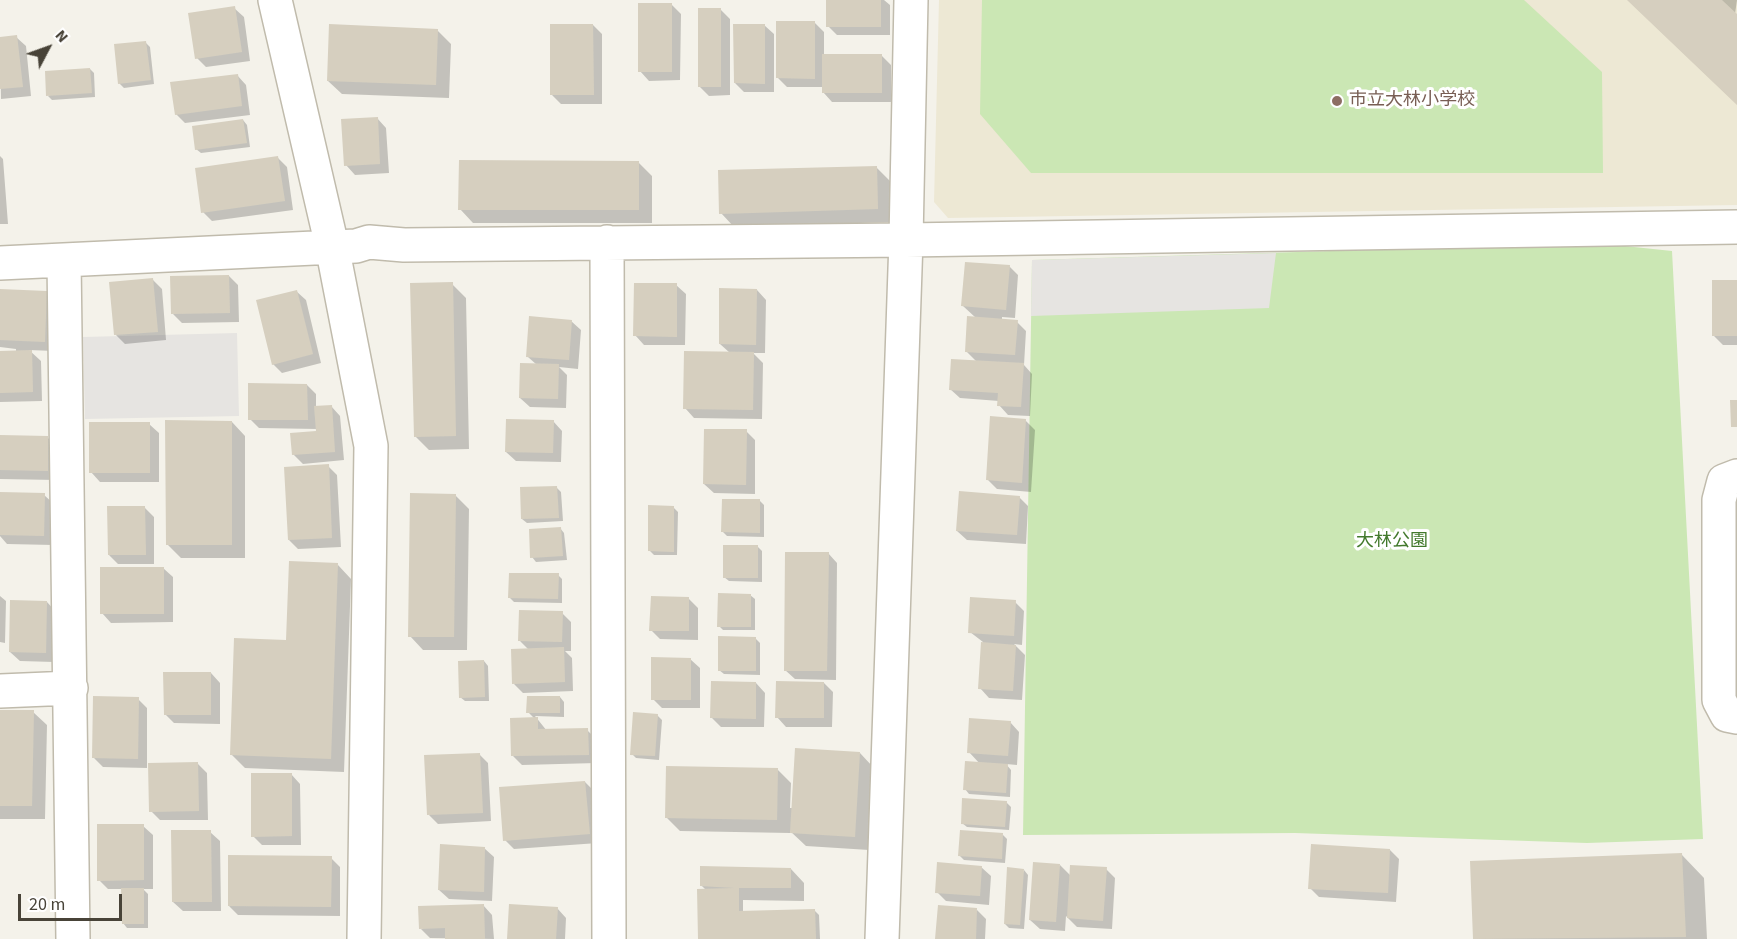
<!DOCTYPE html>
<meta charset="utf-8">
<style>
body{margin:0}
#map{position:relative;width:1737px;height:939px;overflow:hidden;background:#f4f2ea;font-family:"Source Sans 3",sans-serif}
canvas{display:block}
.north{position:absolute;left:18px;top:18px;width:60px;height:60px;-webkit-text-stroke:4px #fff;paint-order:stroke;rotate:49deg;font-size:16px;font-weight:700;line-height:24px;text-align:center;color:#484338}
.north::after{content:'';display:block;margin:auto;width:21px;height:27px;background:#484338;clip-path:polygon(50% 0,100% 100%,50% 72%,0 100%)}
.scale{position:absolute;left:18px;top:894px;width:104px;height:27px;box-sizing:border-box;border:3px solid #484338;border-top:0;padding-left:8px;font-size:18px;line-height:21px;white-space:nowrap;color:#484338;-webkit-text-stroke:4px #fff;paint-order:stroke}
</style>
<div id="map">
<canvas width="1737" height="939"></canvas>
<div class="north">N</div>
<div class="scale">20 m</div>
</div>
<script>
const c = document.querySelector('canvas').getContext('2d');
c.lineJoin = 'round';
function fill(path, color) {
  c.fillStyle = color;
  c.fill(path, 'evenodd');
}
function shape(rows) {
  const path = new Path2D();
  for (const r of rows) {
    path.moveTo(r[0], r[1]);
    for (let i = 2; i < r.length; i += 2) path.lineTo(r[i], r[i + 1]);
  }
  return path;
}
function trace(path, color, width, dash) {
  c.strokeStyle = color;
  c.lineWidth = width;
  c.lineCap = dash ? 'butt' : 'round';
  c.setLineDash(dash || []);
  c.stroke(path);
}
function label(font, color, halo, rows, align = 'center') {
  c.font = font + ' "Source Sans 3","Noto Sans JP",sans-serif';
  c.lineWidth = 6;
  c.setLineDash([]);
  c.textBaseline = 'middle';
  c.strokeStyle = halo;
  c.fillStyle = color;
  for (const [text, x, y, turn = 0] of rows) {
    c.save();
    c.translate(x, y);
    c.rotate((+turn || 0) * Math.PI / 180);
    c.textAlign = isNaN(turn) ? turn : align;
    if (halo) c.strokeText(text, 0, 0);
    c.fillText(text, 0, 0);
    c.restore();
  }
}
fill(shape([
 [939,0,1737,0,1737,205,948,218,934,202]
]), '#ede8d4');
fill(shape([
 [982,0,1524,0,1602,72,1603,173,1031,173,980,114],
 [1596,243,1672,251,1703,839,1587,843,1295,833,1023,835,1032,260]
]), '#cbe7b4');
fill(shape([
 [1276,253,1269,308,1031,316,1032,260],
 [237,333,239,416,85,419,83,337]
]), '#e6e4e1');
fill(shape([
 [828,0,884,0,890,5,890,35,837,35,828,26],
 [1628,0,1737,0,1735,14,1737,16,1737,104],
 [671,4,681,14,680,80,649,81,640,71],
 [234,8,244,17,250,61,206,67,197,58],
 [721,10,730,19,730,95,709,96,699,86],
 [814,22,824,32,824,55,882,56,891,65,891,102,832,102,823,92,823,87,787,87,778,78],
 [593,25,602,34,602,104,561,104,552,95],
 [764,25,774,34,774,92,744,92,735,83],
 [437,30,451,44,449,98,342,94,328,81],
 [16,37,26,46,31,96,1,99,0,38],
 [145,42,150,47,154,84,124,88,119,83],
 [90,69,94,73,95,97,52,100,48,96],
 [237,75,246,85,250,115,185,123,176,114],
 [377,118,386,128,389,173,355,175,346,165],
 [243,120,247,125,250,147,201,153,196,149],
 [0,156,3,159,8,224,0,224],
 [278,158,287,167,293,210,212,221,203,212],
 [638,162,652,176,652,223,473,223,460,209],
 [876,167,890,181,891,222,734,227,721,213],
 [1009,266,1018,275,1015,318,1002,317,1002,320,1017,322,1026,331,1024,365,1032,374,1030,416,1008,415,999,405,999,401,960,398,950,389,977,362,966,351,976,318,963,306],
 [229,276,238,285,239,322,182,323,173,314],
 [153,280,162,289,166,340,125,344,115,334],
 [1737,281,1737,345,1723,345,1714,336],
 [452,284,466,298,469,449,429,450,415,436],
 [676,285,686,294,685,345,644,345,635,335],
 [757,290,766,300,765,353,753,353,763,363,762,419,694,418,685,408,730,353,720,344],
 [0,291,46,292,55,302,54,351,29,350,41,361,42,401,0,402,0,352,16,352,16,349,0,347],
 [296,291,306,300,321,363,282,373,273,364],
 [571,321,581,330,578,369,559,367,567,375,566,408,530,407,520,398,537,365,528,357],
 [307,385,316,394,316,408,331,406,340,416,344,460,303,464,293,454,318,433,317,429,259,428,250,419],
 [1025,420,1035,430,1031,492,997,489,988,480],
 [553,421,562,431,561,462,516,461,506,452],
 [232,422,245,436,245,558,181,558,167,544],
 [149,424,159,433,159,482,100,482,91,472],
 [746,431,755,440,755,494,714,493,704,484],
 [0,436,47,437,57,447,56,480,0,479],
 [328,466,337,475,341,547,298,549,289,540],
 [556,487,561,492,563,521,527,523,522,519],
 [0,493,44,495,54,504,53,545,7,544,0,536],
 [455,495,469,509,467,650,423,650,410,636],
 [1019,497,1028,506,1026,544,967,540,957,531],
 [760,501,764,505,764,537,727,536,723,532],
 [673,507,678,512,677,555,654,555,650,551],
 [145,508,154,517,154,564,118,564,109,555],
 [560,528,564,533,567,560,536,562,532,557],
 [758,547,762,551,762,582,729,581,724,577],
 [828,553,837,563,836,680,795,679,785,670],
 [338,565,351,579,344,772,245,768,231,754,288,641],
 [163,568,173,577,173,622,111,623,102,613],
 [558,575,562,579,562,603,514,602,510,598],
 [750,595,755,599,755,630,723,630,719,626],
 [0,596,6,601,5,643,0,642],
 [689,599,698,608,698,640,660,639,651,630],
 [47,602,56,612,54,662,20,661,10,652],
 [1015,602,1024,611,1022,645,1014,644,1025,655,1022,700,989,698,980,688,983,642,970,632],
 [562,613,571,622,571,651,565,651,572,658,573,691,523,693,514,684,529,650,520,641],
 [756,639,760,643,760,675,724,674,719,670],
 [690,659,700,668,700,708,662,708,653,699],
 [484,661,488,666,489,701,465,701,460,697],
 [211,673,220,683,220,724,174,723,165,714],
 [756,683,765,693,764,727,721,727,712,718],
 [824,683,833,692,832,727,786,727,777,717],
 [560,697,564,702,564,717,535,716,547,731,587,730,596,739,597,763,522,765,513,756,535,719,528,712],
 [138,699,147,708,147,768,103,767,94,758],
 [0,711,33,712,47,725,45,819,0,819],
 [657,715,662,720,659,760,636,758,632,754],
 [1010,722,1019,732,1017,765,1006,764,1011,770,1010,797,969,794,965,789,980,764,969,752],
 [860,753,873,767,869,850,806,846,790,831,790,833,680,831,667,818,777,769,791,783,790,808,793,808],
 [479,754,488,763,491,821,438,824,429,815],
 [198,764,207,773,208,820,160,820,151,811],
 [291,774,300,784,301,845,262,845,253,836],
 [585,782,594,791,598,843,514,849,505,840],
 [1006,802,1011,807,1009,830,967,827,962,823],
 [143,826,153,835,153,889,143,889,148,894,148,928,127,928,123,923,122,889,108,889,99,880],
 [210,832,220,841,221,911,183,911,173,902],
 [1003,835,1007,839,1005,863,964,860,959,855],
 [484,848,494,857,492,901,449,899,439,890],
 [1390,850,1399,859,1396,902,1319,897,1310,888],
 [1682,855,1704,878,1707,939,1474,939,1471,863],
 [331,858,340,867,340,916,238,915,229,906],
 [1060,865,1071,876,1106,869,1115,878,1112,929,1077,927,1066,916,1065,931,1040,929,1030,920],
 [981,867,991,876,989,905,946,901,937,892],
 [791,869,804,883,804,901,743,900,743,913,815,911,819,915,820,939,699,939,707,891,701,885],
 [1024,870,1028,875,1024,929,1009,928,1005,924],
 [483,905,492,915,494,939,430,938,421,929],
 [557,908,566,918,565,939,508,939],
 [977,910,986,919,985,939,937,939]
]), '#0003');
fill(shape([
 [826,0,881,0,881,27,826,27],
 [1627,0,1722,0,1737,14,1737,105],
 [638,3,672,3,672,72,638,72],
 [235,6,242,52,195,59,188,13],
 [698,8,721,8,721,87,698,87],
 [776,21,815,21,815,79,776,78],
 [329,24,438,29,436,85,327,81],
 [550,24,593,24,594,95,550,95],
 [733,24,765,24,765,84,734,83],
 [17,35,23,87,0,89,0,37],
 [146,41,151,80,118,84,114,44],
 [822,54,882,54,882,93,822,93],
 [90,68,92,93,46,96,45,71],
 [238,74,242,106,175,115,170,82],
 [378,117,380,164,344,166,341,119],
 [243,119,247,143,195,150,192,126],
 [278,156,285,201,201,213,195,168],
 [459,160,639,161,639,210,458,210],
 [877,166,878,209,719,214,718,170],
 [965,262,1010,265,1006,310,961,306],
 [229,275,230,313,171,314,170,276],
 [153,278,158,332,114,335,109,282],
 [1712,280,1737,280,1737,336,1712,336],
 [453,282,456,436,414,437,410,283],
 [634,283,677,283,677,337,633,336],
 [719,288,757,289,756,345,719,344],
 [0,289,47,291,45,342,0,340],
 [297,290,313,354,272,365,256,300],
 [529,316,572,320,569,360,526,357],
 [967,316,1018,320,1015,355,965,352],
 [32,350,33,392,0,393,0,351],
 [684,351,754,352,753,410,683,409],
 [951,359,1024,363,1021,407,997,406,998,393,949,390],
 [520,363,559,364,558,399,519,398],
 [248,383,307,384,308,420,248,420],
 [1730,400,1737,400,1737,427,1731,427],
 [332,405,335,452,292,455,290,433,316,431,314,406],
 [990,416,1026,419,1022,483,986,480],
 [506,419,554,420,553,453,505,452],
 [165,420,232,421,232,545,166,545],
 [89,422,150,422,150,473,89,473],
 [704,429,747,429,746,485,703,484],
 [0,435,48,436,48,471,0,470],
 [329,464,332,538,288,540,284,467],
 [557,486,559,518,521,519,520,487],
 [959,491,1020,496,1017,535,956,531],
 [0,492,45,493,44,536,0,535],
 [410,493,456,494,454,637,408,637],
 [722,499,760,499,760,533,721,532],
 [648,505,674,506,674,552,648,551],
 [107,506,145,506,146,555,108,555],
 [561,527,563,556,530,558,529,529],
 [723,545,758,545,758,578,723,578],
 [785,552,829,552,827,671,784,671],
 [289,561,338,563,331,759,230,755,234,638,286,640],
 [100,567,164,567,164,614,100,614],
 [509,573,559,573,558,599,508,598],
 [718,593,751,594,751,627,717,627],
 [651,596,689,597,689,631,649,631],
 [970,597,1016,600,1014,636,968,633],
 [10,600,47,601,46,653,9,652],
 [519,610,563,611,562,642,518,641],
 [718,636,756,637,756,671,718,671],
 [981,642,1016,645,1013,691,978,689],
 [564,647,565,682,512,684,511,649],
 [651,657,691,658,691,700,651,700],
 [484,660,485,697,459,698,458,661],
 [163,672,211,672,211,715,164,715],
 [711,681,756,682,756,719,710,718],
 [776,681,824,682,824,718,775,718],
 [93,696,139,697,138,759,92,758],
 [527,696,560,696,560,713,526,713],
 [0,710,34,710,32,806,0,806],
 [633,712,658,714,655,756,630,755],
 [538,717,538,729,588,728,589,755,511,756,510,718],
 [969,718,1011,721,1008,756,967,753],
 [795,748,860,752,855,837,790,833],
 [480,753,483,813,427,815,424,755],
 [965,761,1008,764,1006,793,963,790],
 [198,762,199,811,149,812,148,763],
 [666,766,778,768,777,820,665,818],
 [251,773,292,773,292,836,251,837],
 [585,781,590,834,503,841,499,787],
 [962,798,1007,801,1005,827,961,824],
 [97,824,144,824,144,880,97,881],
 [171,830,211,830,212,902,172,902],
 [960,830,1003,833,1002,859,958,856],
 [440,844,485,847,484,892,438,890],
 [1311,844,1390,849,1388,893,1308,889],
 [1682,853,1686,937,1473,939,1470,861],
 [228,855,332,856,331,907,228,906],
 [937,862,982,866,980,896,935,893],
 [1033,862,1060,864,1056,922,1029,920],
 [1070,865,1107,867,1103,921,1067,918],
 [700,866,791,868,791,888,739,888,739,911,815,909,816,939,698,939,697,889,735,888,700,886],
 [1007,867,1024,869,1020,925,1004,924],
 [121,888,144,888,144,924,122,924],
 [484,904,485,939,445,939,445,928,419,929,418,906],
 [509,904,558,907,556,939,507,939],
 [938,905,977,908,976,939,935,939]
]), '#d6cfbf');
const minor = shape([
 [275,0,332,246,371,446,364,939],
 [607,242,609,939],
 [64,260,73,939],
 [0,263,356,246,369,242,404,245,906,240,1737,227],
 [1737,476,1724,481,1719,500,1719,700,1727,715,1737,717],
 [0,691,71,688],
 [882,939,906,240,911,0]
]);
trace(minor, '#c0bbac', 36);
trace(minor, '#fff', 33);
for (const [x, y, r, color] of [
 [1337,101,6,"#8d6e63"]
]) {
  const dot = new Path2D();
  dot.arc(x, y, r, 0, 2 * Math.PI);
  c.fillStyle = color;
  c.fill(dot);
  trace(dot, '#fff', 2);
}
label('18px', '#785e54', '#fff', [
 ["市立大林小学校",1349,101]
], 'left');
label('18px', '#42792c', '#fff', [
 ["大林公園",1392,542]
]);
</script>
